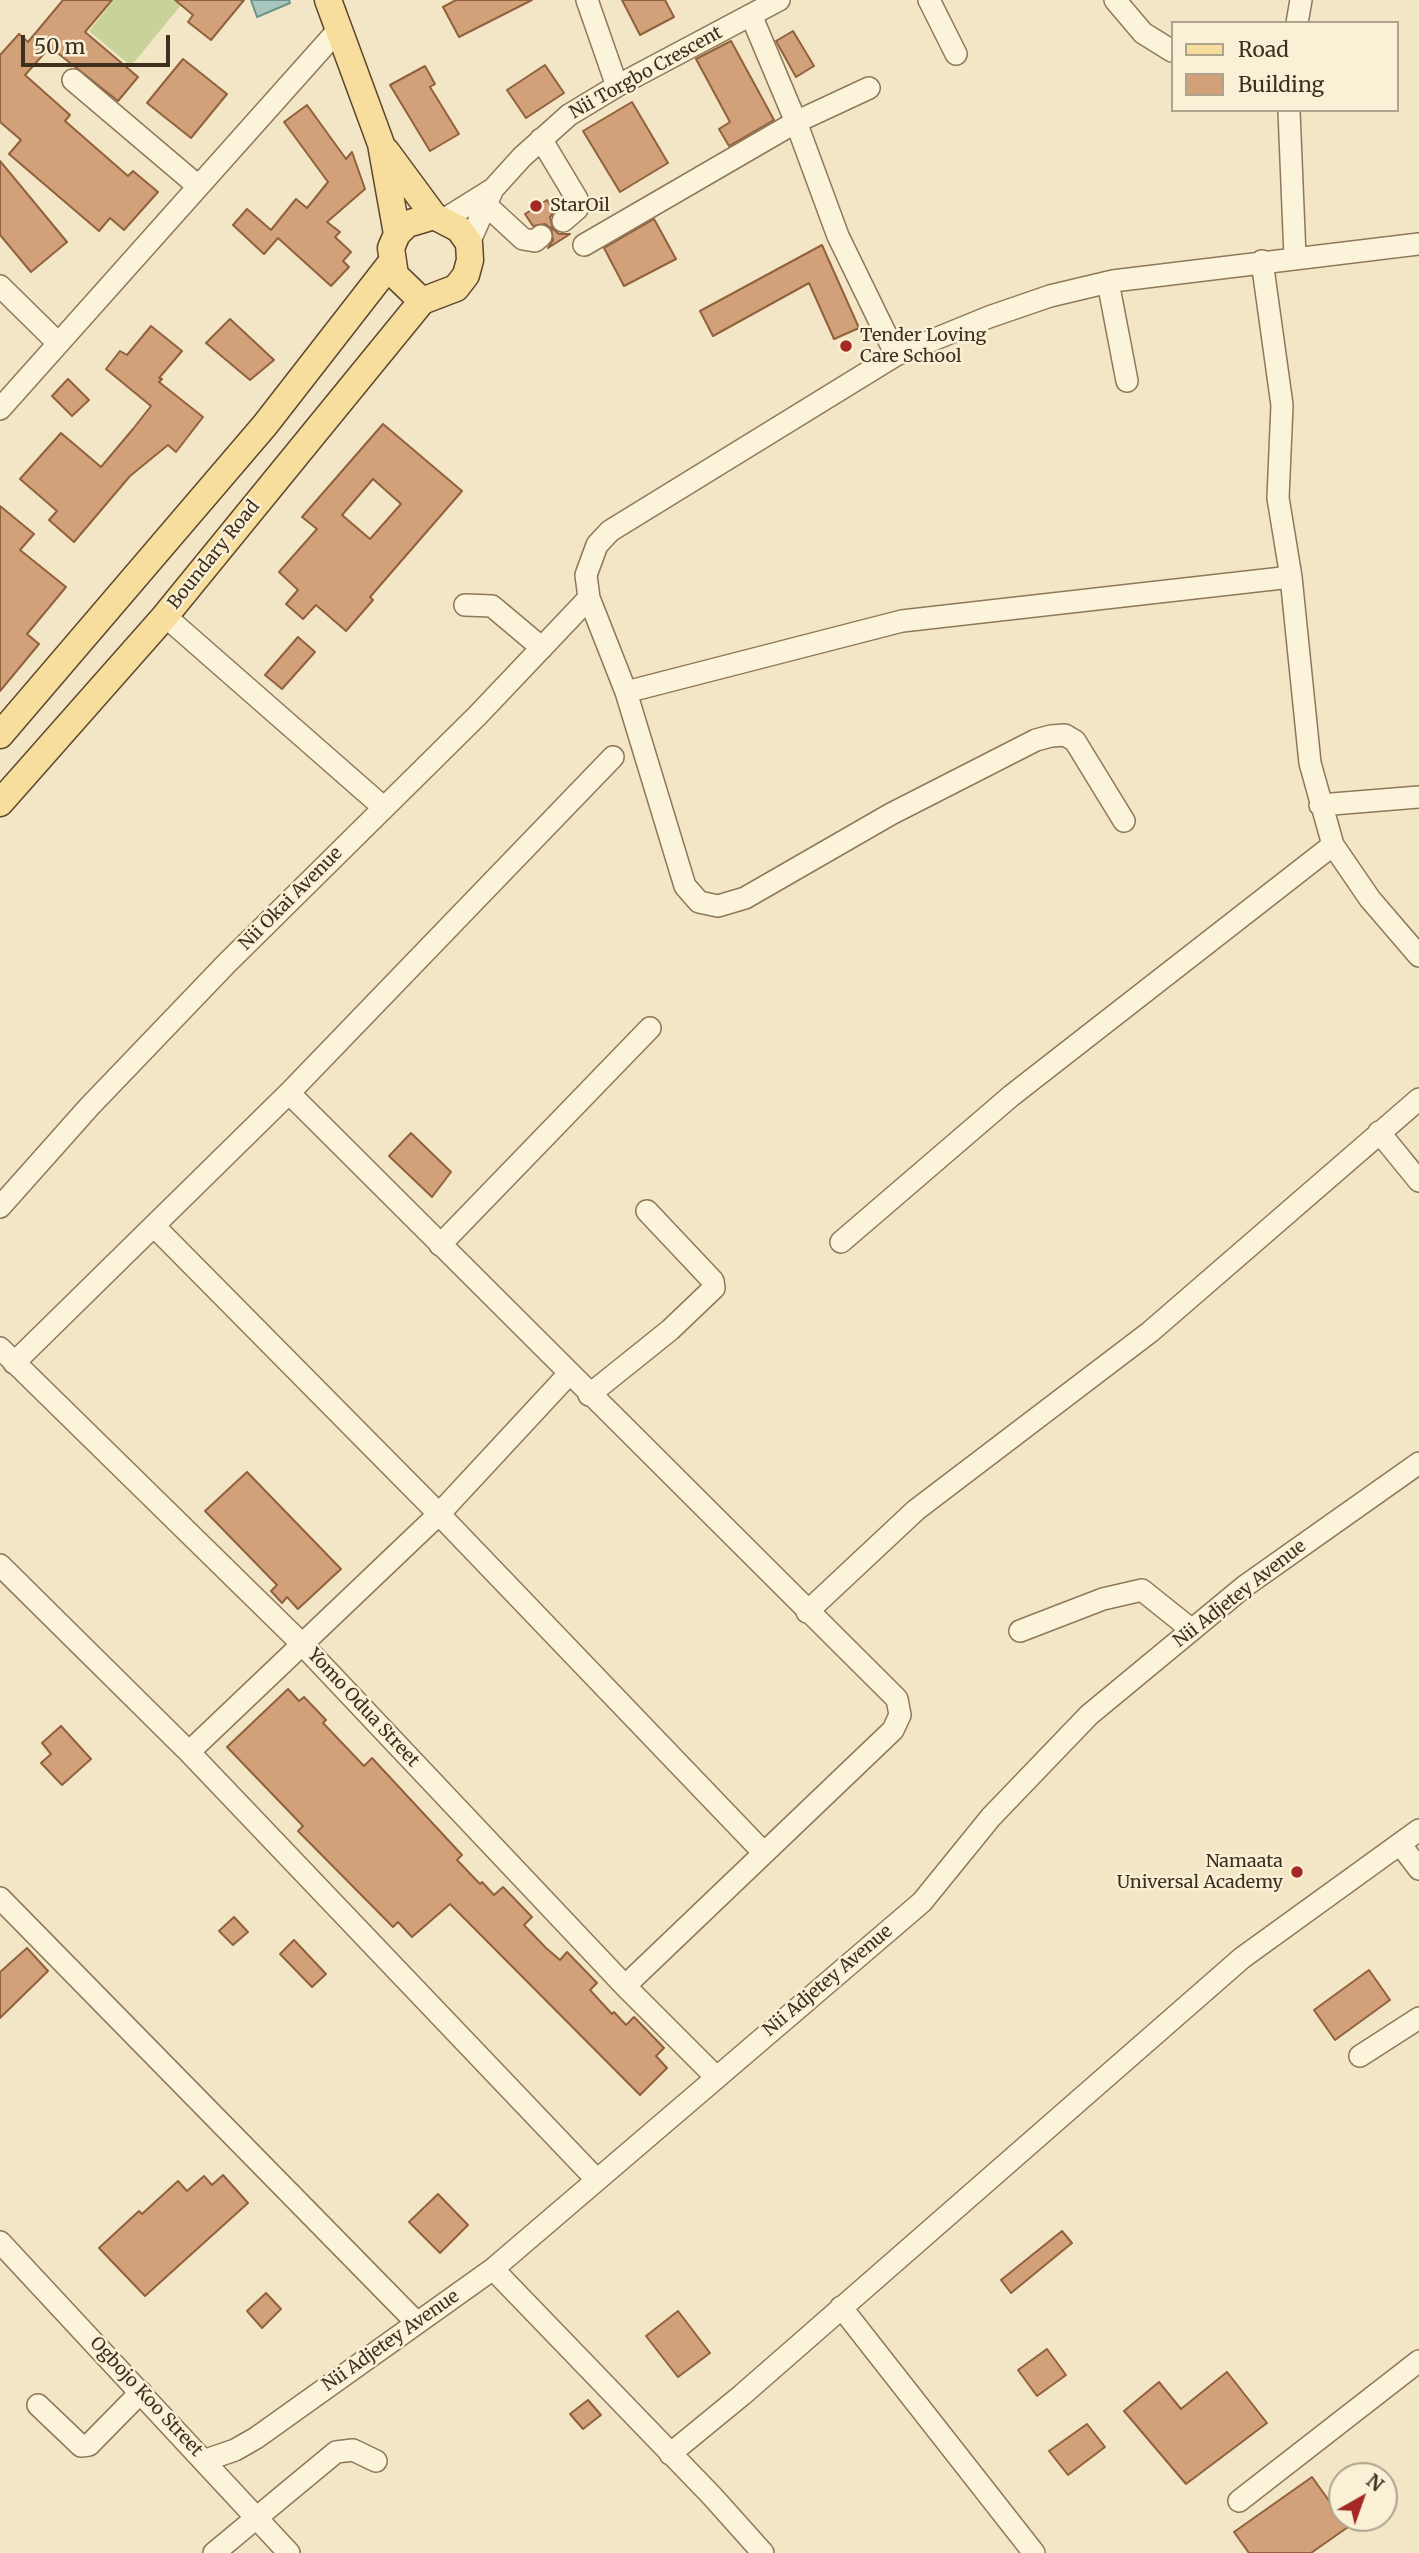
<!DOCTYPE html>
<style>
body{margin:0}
#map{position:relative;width:1419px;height:2553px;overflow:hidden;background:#f2e6c6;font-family:Merriweather,serif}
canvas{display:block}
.legend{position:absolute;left:1171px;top:21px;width:228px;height:91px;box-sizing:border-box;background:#f9f0d6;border:2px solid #aea38d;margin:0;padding:9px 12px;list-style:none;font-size:21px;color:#3e2f1f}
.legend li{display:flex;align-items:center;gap:14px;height:35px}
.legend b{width:35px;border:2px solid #aea38d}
.north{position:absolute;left:1328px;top:2462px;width:70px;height:70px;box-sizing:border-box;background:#f9f0d6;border:2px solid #aea38d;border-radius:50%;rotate:40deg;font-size:19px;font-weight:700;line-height:28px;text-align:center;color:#3e2f1f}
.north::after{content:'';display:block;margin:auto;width:24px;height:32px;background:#a42824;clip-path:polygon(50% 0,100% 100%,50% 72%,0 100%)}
.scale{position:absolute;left:21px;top:35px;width:149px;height:32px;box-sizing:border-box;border:4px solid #3e2f1f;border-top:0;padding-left:9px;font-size:21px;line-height:24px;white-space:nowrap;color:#3e2f1f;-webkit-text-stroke:5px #f9f0d6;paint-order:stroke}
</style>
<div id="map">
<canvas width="1419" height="2553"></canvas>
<ul class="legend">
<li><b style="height:9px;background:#f7de9c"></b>Road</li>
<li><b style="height:19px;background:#d3a179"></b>Building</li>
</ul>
<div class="north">N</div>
<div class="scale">50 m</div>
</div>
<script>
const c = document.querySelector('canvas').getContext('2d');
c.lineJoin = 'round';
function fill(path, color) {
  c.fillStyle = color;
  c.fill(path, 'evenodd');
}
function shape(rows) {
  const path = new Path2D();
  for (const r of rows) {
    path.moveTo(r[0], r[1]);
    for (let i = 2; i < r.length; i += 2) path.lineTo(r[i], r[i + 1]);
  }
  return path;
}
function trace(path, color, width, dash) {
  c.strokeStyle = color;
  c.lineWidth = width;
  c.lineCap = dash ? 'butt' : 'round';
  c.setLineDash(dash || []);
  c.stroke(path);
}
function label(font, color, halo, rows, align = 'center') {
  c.font = font + ' Merriweather,serif';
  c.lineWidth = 5;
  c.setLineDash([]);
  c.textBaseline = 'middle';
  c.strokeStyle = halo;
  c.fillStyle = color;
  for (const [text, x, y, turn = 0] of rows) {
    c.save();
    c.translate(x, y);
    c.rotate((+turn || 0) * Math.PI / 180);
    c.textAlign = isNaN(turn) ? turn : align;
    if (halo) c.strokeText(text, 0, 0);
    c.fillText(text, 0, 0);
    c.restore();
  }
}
fill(shape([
 [114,0,175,0,181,5,131,66,89,31]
]), '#c9d298');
const water = shape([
 [251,0,289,0,290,3,257,17,251,0]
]);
fill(water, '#a8c5be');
trace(water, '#6d958c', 2);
const building = shape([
 [63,0,112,0,85,32,138,77,118,101,50,47,25,75,70,115,65,121,128,176,133,171,158,192,124,230,110,218,99,231,9,154,21,140,0,122,0,55,19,34,28,42,63,0],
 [175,0,244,0,211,40,188,22,193,15,175,0],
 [456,0,532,0,459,37,443,7,456,0],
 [622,0,665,0,674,17,640,35,622,0],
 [793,31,814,66,796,77,776,41,793,31],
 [731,41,774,120,729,146,719,129,730,122,696,59,731,41],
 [183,59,227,94,191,138,147,103,183,59],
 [545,65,564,93,526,118,507,90,545,65],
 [425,66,435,84,430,87,459,134,430,151,390,85,425,66],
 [632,102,668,163,620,192,583,131,632,102],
 [307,105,346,159,352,152,365,189,327,222,340,232,335,237,351,252,343,261,349,267,331,286,278,238,264,254,233,225,247,209,271,230,296,199,307,208,328,182,284,122,307,105],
 [0,161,67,242,31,272,0,235,0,161],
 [547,200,555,211,550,217,553,229,559,234,570,234,548,248,553,240,551,228,545,224,533,226,525,214,547,200],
 [654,219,676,259,624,286,604,248,654,219],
 [822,245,859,328,834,339,809,283,713,336,700,311,822,245],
 [230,319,274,360,250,380,206,343,230,319],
 [151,326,182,351,159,378,162,379,159,382,203,417,176,452,168,445,130,476,74,542,49,520,57,511,20,479,61,433,101,467,133,429,151,406,106,369,120,351,127,355,151,326],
 [68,379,89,400,72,416,52,396,68,379],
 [383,424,462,491,370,597,373,600,346,631,316,605,303,619,286,604,298,590,279,572,317,529,302,517,383,424],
 [373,479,401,504,370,539,342,515,373,479],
 [0,506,34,534,20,550,66,587,27,634,39,644,0,691,0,506],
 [298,637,315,652,282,689,265,675,298,637],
 [411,1133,451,1172,432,1197,389,1156,411,1133],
 [247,1472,341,1569,298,1609,287,1597,282,1603,271,1591,277,1585,205,1511,247,1472],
 [288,1689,299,1701,304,1697,326,1720,323,1723,364,1766,372,1758,462,1855,457,1860,480,1884,482,1882,494,1895,503,1887,532,1917,524,1925,546,1948,560,1960,567,1952,597,1983,590,1990,612,2014,614,2012,626,2025,634,2017,664,2048,656,2056,667,2068,640,2095,450,1904,412,1937,398,1922,393,1927,298,1831,303,1826,227,1747,288,1689],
 [61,1726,91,1759,62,1785,41,1763,51,1754,42,1743,61,1726],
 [234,1917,248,1932,233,1945,219,1931,234,1917],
 [294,1940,326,1974,312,1987,280,1954,294,1940],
 [27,1948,48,1971,0,2018,0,1972,27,1948],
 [1369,1970,1390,2000,1335,2040,1314,2010,1369,1970],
 [223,2175,248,2203,145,2296,99,2248,139,2211,142,2214,178,2181,187,2191,204,2176,212,2185,223,2175],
 [438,2194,468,2225,440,2253,409,2222,438,2194],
 [1062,2231,1072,2243,1011,2293,1001,2280,1062,2231],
 [266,2293,281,2309,262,2328,247,2311,266,2293],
 [678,2311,710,2353,678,2377,646,2336,678,2311],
 [1047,2349,1066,2375,1037,2396,1018,2370,1047,2349],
 [1227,2372,1267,2423,1186,2484,1124,2411,1159,2382,1181,2409,1227,2372],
 [588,2400,601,2415,583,2429,570,2414,588,2400],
 [1087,2424,1105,2447,1068,2475,1049,2451,1087,2424],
 [1312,2477,1348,2527,1311,2553,1249,2553,1234,2532,1312,2477]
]);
fill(building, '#d3a179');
trace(building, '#91613d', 2);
const minor = shape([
 [587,0,617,86],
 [929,0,956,54],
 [1115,0,1143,33,1172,51],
 [751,15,796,122,838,236,896,355],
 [1297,23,1301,0],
 [73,80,198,186],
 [1289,111,1295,257],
 [541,139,577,199,577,209,563,221],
 [485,204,523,239,535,241,541,236],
 [445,219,493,189],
 [469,243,493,189,522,157,569,115,617,86,779,0],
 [584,245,796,122,869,88],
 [1262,261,1282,405,1278,498,1291,577,1310,763,1333,845,1370,899,1419,956],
 [1108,282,1127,381],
 [0,286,58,343],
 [0,409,339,29],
 [465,605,492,606,542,648],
 [165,616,383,807],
 [626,692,902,621,1291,577],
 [1320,805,1419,797],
 [1124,821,1075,741,1065,735,1051,736,1036,740,891,814,745,898,718,906,699,902,685,886,626,692,589,598,586,575,597,545,610,531,896,355,989,317,1050,296,1113,281,1419,244],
 [289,1093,897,1699,900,1715,893,1730,625,1986],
 [1379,1132,1419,1181],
 [0,1207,89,1107,227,963,477,716,589,598],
 [154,1226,439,1514,764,1853],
 [841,1242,1011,1096,1333,845],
 [440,1245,650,1028],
 [0,1348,301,1643,625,1986,716,2077],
 [14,1363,289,1093,613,757],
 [589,1395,670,1330,714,1288,713,1281,647,1211],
 [0,1565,189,1752,596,2179],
 [807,1612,916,1510,1150,1332,1419,1099],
 [1020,1631,1103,1599,1142,1590,1192,1630],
 [189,1752,439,1514,568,1375],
 [1400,1844,1419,1869],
 [0,1898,416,2322],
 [1360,2056,1419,2018],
 [0,2242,289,2553],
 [493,2269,712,2496,763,2553],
 [841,2307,1034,2553],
 [38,2405,81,2446,89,2445,141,2392],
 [670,2454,742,2395,1242,1958,1419,1830],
 [206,2460,235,2450,256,2438,493,2269,922,1902,991,1817,1089,1715,1245,1586,1419,1463],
 [1239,2501,1419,2361],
 [214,2553,336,2452,353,2450,376,2461]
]);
const major = shape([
 [328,0,381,144,397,234],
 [386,151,434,216],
 [434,216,459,229,469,243,470,260,466,275,456,288,422,301,395,275,391,248,397,234,407,224,434,216],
 [0,735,265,425,391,263],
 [0,803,165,616,422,301]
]);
trace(minor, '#8f785a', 24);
trace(major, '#5d452e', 29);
trace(minor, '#fbf3da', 21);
trace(major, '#f7de9c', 26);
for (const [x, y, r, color] of [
 [536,206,7,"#a42824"],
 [846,346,7,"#a42824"],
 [1297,1872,7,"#a42824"]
]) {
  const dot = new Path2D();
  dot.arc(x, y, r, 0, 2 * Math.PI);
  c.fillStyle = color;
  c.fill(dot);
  trace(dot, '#f9f0d6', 2.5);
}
label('18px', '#3e2f1f', '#f9f0d6', [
 ["Nii Torgbo Crescent",646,73,-29],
 ["Boundary Road",214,555,-51],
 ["Nii Okai Avenue",291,899,-45],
 ["Nii Adjetey Avenue",1240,1594,-38],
 ["Yomo Odua Street",363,1708,47],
 ["Nii Adjetey Avenue",828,1981,-40],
 ["Nii Adjetey Avenue",391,2341,-35],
 ["Ogbojo Koo Street",146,2397,47]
]);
label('18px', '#3e2f1f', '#f9f0d6', [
 ["StarOil",550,206],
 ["Tender Loving",860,336],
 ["Care School",860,357],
 ["Namaata",1283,1862,"right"],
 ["Universal Academy",1283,1883,"right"]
], 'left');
</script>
